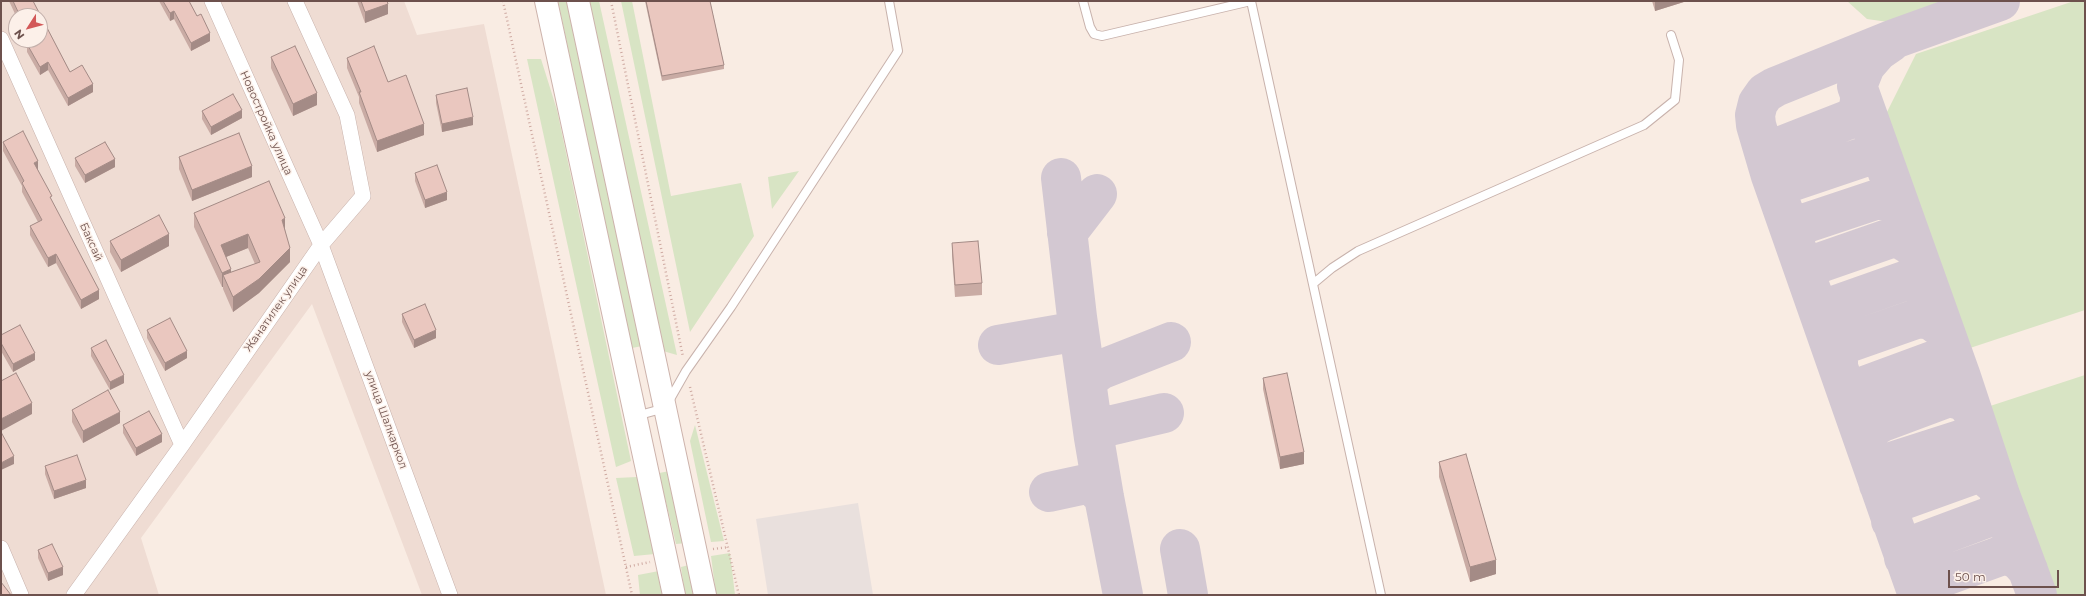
<!DOCTYPE html>
<meta charset="utf-8">
<style>
body{margin:0}
#map{position:relative;width:2086px;height:596px;overflow:hidden;background:#f9ece3;font-family:Montserrat,sans-serif}
canvas{display:block}
.frame{position:absolute;inset:0;border:2px solid #6d514d;pointer-events:none}
.north{position:absolute;left:8px;top:8px;width:40px;height:40px;box-sizing:border-box;background:#fcf0e9;border:1px solid #c3b0ab;border-radius:50%;rotate:234deg;font-size:11px;font-weight:700;line-height:16px;text-align:center;color:#6d514d}
.north::after{content:'';display:block;margin:auto;width:14px;height:18px;background:#d35858;clip-path:polygon(50% 0,100% 100%,50% 72%,0 100%)}
.scale{position:absolute;left:1948px;top:570px;width:111px;height:18px;box-sizing:border-box;border:2px solid #6d514d;border-top:0;padding-left:5px;font-size:12px;line-height:14px;white-space:nowrap;color:#6d514d;-webkit-text-stroke:3px #fcf0e9;paint-order:stroke}
</style>
<div id="map">
<canvas width="2086" height="596"></canvas>
<div class="frame"></div>
<div class="north">N</div>
<div class="scale">50 m</div>
</div>
<script>
const c = document.querySelector('canvas').getContext('2d');
c.lineJoin = 'round';
function fill(path, color) {
  c.fillStyle = color;
  c.fill(path, 'evenodd');
}
function shape(rows) {
  const path = new Path2D();
  for (const r of rows) {
    path.moveTo(r[0], r[1]);
    for (let i = 2; i < r.length; i += 2) path.lineTo(r[i], r[i + 1]);
  }
  return path;
}
function trace(path, color, width, dash) {
  c.strokeStyle = color;
  c.lineWidth = width;
  c.lineCap = dash ? 'butt' : 'round';
  c.setLineDash(dash || []);
  c.stroke(path);
}
function label(font, color, halo, rows, align = 'center') {
  c.font = font + ' Montserrat,sans-serif';
  c.lineWidth = 3;
  c.setLineDash([]);
  c.textBaseline = 'middle';
  c.strokeStyle = halo;
  c.fillStyle = color;
  for (const [text, x, y, turn = 0] of rows) {
    c.save();
    c.translate(x, y);
    c.rotate((+turn || 0) * Math.PI / 180);
    c.textAlign = isNaN(turn) ? turn : align;
    if (halo) c.strokeText(text, 0, 0);
    c.fillText(text, 0, 0);
    c.restore();
  }
}
fill(shape([
 [1,1,404,1,417,35,484,24,606,595,422,595,312,304,141,538,159,595,1,595],
 [16,16,40,16,40,40,16,40]
]), '#efdcd3');
fill(shape([
 [858,503,873,595,768,595,756,519]
]), '#e9e0dd');
fill(shape([
 [558,1,567,1,642,346,632,348],
 [589,1,599,1,677,355,663,351],
 [621,1,632,1,671,196,741,183,754,236,690,332],
 [1847,1,1968,1,1902,24,1867,19],
 [2074,1,2085,1,2085,310,1964,350,1883,120,1916,54],
 [527,59,541,59,557,110,631,461,616,467],
 [799,171,772,209,768,177],
 [2085,375,2085,595,2050,595,1984,408],
 [695,425,724,541,711,542,690,441],
 [670,471,686,543,676,544,659,473],
 [637,477,655,554,634,556,616,478],
 [730,553,735,595,716,595,711,556],
 [689,565,693,595,685,595,681,567],
 [659,571,662,595,640,595,638,575]
]), '#d8e4c4');
trace(shape([
 [1891,42,1878,51,1865,66,1857,86,1961,377,2000,495,2037,595],
 [1761,142,1770,147,1781,146,1850,119,1859,111,1860,99],
 [1771,176,1781,180,1793,181,1870,155,1875,155,1883,161],
 [1061,178,1077,317,1094,438,1104,497,1123,595],
 [1787,219,1794,223,1803,224,1875,200,1886,200,1899,207],
 [1067,233,1097,194],
 [1807,278,1813,267,1822,262,1891,238,1899,238,1914,247],
 [1824,325,1826,314,1836,305,1904,281,1917,281,1929,289],
 [998,345,1067,333,1075,337,1080,343],
 [1838,365,1838,354,1845,344,1919,318,1931,320,1943,329],
 [1087,384,1092,376,1100,370,1171,342],
 [1851,402,1852,394,1859,388,1935,360,1949,363,1959,373],
 [1094,438,1099,431,1109,426,1164,413],
 [1864,441,1870,429,1882,422,1949,397,1964,401,1972,410],
 [1879,485,1881,472,1888,463,1966,438,1975,440,1984,448],
 [1049,492,1086,484,1094,487,1104,497],
 [1891,521,1892,510,1900,501,1975,474,1985,476,1996,485],
 [1180,549,1188,595],
 [1904,558,1914,545,1989,517,2002,518,2011,525],
 [1918,595,1771,176,1756,125,1755,115,1758,103,1765,93,1775,87,1894,39,2000,1],
 [1920,595,1924,587,1931,581,2003,555,2008,555,2019,560,2028,570]
]), '#d3c8d2', 40);
const lane = shape([
 [1083,1,1090,27,1094,34,1102,36,1251,1],
 [1251,1,1381,595],
 [1314,283,1332,268,1358,251,1644,125,1675,100,1679,60,1671,35],
 [636,416,665,408,686,371,731,307,898,51,889,1]
]);
const street = shape([
 [212,1,321,245,450,595],
 [1,39,182,445],
 [1,548,21,595],
 [74,595,182,445,321,245,363,196,347,115,295,1]
]);
const secondary = shape([
 [546,1,674,595],
 [578,1,705,595]
]);
trace(lane, '#c8b2ac', 10);
trace(street, '#c8b2ac', 16);
trace(secondary, '#cdb3ac', 24);
trace(shape([
 [503,1,632,595],
 [611,1,683,357],
 [690,387,739,595],
 [713,549,729,547],
 [626,567,650,562]
]), '#cfaaa2', 2.5, [1, 3]);
trace(lane, '#fff', 8);
trace(street, '#fff', 15);
trace(secondary, '#fff', 22);
fill(shape([
 [9,1,33,1,70,72,93,92,68,106,48,70,40,75,27,52,27,44,30,42,29,40,40,40,40,16,16,16],
 [159,1,189,1,210,41,191,51,174,19,170,21],
 [357,1,387,1,388,14,365,23],
 [645,1,710,1,724,65,724,69,662,81],
 [1652,1,1687,1,1655,11],
 [271,57,317,105,293,116,271,68],
 [347,58,388,82,424,135,377,152,359,103,359,97,347,68],
 [436,95,473,125,442,132,436,103],
 [202,111,242,118,211,135,202,119],
 [3,142,38,170,52,202,99,299,81,309,56,263,48,267,30,235,30,226,38,222,22,192,22,186,3,151],
 [179,157,252,177,192,201,179,169],
 [75,158,115,167,85,183,75,166],
 [415,173,447,200,425,208,415,181],
 [194,213,285,229,290,262,259,293,233,312,223,289,223,287,222,287,194,227],
 [248,248,255,264,231,272,226,257],
 [110,241,169,246,121,272,110,252],
 [952,243,982,283,982,295,955,297,952,255],
 [402,314,436,338,414,348,402,322],
 [147,330,187,358,165,371,147,338],
 [1,335,35,360,13,372,1,351],
 [91,348,124,383,110,390,91,356],
 [1263,378,1304,464,1280,469,1263,389],
 [72,410,120,423,83,443,72,422],
 [123,425,162,442,136,456,123,433],
 [1439,462,1496,574,1470,582,1439,477],
 [45,466,86,488,54,499,45,474],
 [38,550,63,575,48,581,38,558]
]), '#c9aba4');
fill(shape([
 [1655,1,1687,1,1655,11],
 [388,4,388,14,365,23,365,12],
 [174,11,174,19,170,21,170,13],
 [210,33,210,41,191,51,191,43],
 [48,62,48,70,40,75,40,67],
 [93,84,93,92,68,106,68,98],
 [317,93,317,105,293,116,293,104],
 [242,110,242,118,211,135,211,127],
 [473,117,473,125,442,132,442,124],
 [424,124,424,135,377,152,377,141],
 [115,159,115,167,85,183,85,175],
 [38,161,38,170,34,172,34,163],
 [252,166,252,177,192,201,192,190],
 [447,192,447,200,425,208,425,200],
 [285,218,285,233,282,220],
 [169,234,169,246,121,272,121,260],
 [248,234,248,248,221,259,221,245],
 [290,248,290,262,259,293,233,312,233,297],
 [56,254,56,263,48,267,48,258],
 [231,269,231,283,223,275,223,287,222,287,222,273],
 [99,290,99,299,81,309,81,300],
 [436,330,436,338,414,348,414,340],
 [187,351,187,358,165,371,165,363],
 [35,353,35,360,13,372,13,364],
 [124,375,124,383,110,390,110,382],
 [32,403,32,414,1,431,1,419],
 [120,412,120,423,83,443,83,431],
 [162,434,162,442,136,456,136,448],
 [1304,452,1304,464,1280,469,1280,457],
 [14,456,14,464,1,470,1,463],
 [86,480,86,488,54,499,54,491],
 [1496,560,1496,574,1470,582,1470,567],
 [63,567,63,575,48,581,48,573]
]), '#a48b86');
const building = shape([
 [13,1,33,1,70,72,82,65,93,84,68,98,48,62,40,67,27,44,33,41,33,40,40,40,40,16,20,16,13,1],
 [163,1,189,1,197,16,201,14,210,33,191,43,174,11,170,13,163,1],
 [361,1,387,1,388,4,365,12,361,1],
 [646,1,710,1,724,65,662,76,646,1],
 [295,46,317,93,293,104,271,57,295,46],
 [374,46,388,82,406,75,424,124,377,141,359,92,361,92,347,58,374,46],
 [467,88,473,117,442,124,436,95,467,88],
 [233,94,242,110,211,127,202,111,233,94],
 [23,131,38,161,34,163,52,196,50,197,99,290,81,300,56,254,48,258,30,226,42,220,22,183,24,181,3,142,23,131],
 [239,133,252,166,192,190,179,157,239,133],
 [105,142,115,159,85,175,75,158,105,142],
 [437,165,447,192,425,200,415,173,437,165],
 [269,181,285,218,282,220,290,248,259,279,233,297,223,275,260,262,248,234,221,245,231,269,222,273,194,213,269,181],
 [159,215,169,234,121,260,110,241,159,215],
 [978,241,982,283,955,285,952,243,978,241],
 [425,304,436,330,414,340,402,314,425,304],
 [170,318,187,351,165,363,147,330,170,318],
 [20,325,35,353,13,364,1,343,1,335,20,325],
 [106,340,124,375,110,382,91,348,106,340],
 [16,373,32,403,1,419,1,381,16,373],
 [1287,373,1304,452,1280,457,1263,378,1287,373],
 [108,390,120,412,83,431,72,410,108,390],
 [149,411,162,434,136,448,123,425,149,411],
 [1,432,14,456,1,463,1,432],
 [1466,454,1496,560,1470,567,1439,462,1466,454],
 [77,455,86,480,54,491,45,466,77,455],
 [52,544,63,567,48,573,38,550,52,544],
 [1,582,11,595,1,595,1,582]
]);
fill(building, '#eac7bf');
trace(building, '#a48b86', 1);
label('11px', '#6d514d', '#fcf0e9', [
 ["Новостройка улица",266,123,66],
 ["Баксай",91,242,66],
 ["Жанатилек улица",276,309,-55],
 ["улица Шалкаркол",386,420,70]
]);
</script>
